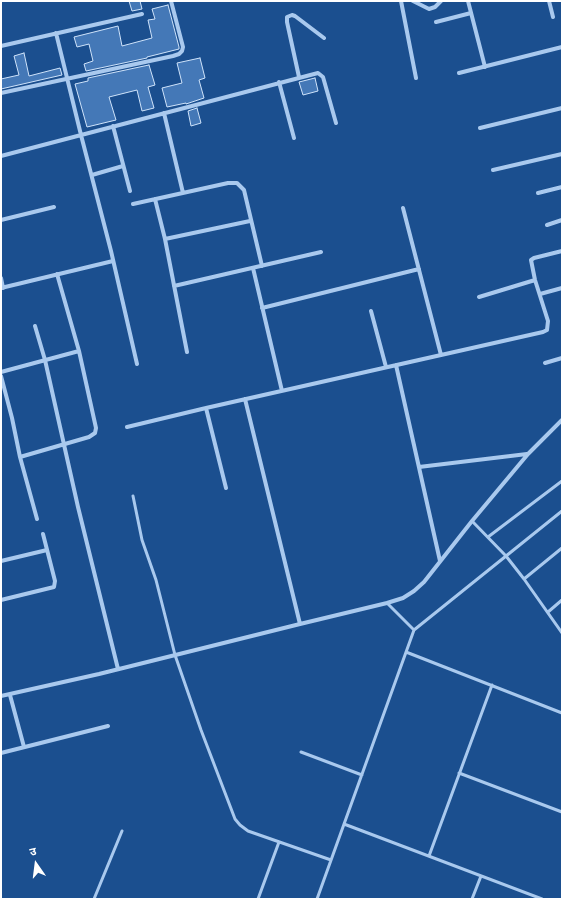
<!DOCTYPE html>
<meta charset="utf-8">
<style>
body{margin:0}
#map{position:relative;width:563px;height:900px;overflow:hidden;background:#1b4f8f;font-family:Raleway,"Noto Sans Devanagari",sans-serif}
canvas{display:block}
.frame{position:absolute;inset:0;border:2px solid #fff;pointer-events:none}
.north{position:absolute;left:16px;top:844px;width:40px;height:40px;-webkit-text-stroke:3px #1b4f8f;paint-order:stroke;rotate:346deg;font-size:11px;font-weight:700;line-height:16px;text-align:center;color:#fff}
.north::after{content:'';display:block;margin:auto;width:14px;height:18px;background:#fff;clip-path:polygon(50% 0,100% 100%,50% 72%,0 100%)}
</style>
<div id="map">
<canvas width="563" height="900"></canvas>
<div class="frame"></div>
<div class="north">उ</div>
</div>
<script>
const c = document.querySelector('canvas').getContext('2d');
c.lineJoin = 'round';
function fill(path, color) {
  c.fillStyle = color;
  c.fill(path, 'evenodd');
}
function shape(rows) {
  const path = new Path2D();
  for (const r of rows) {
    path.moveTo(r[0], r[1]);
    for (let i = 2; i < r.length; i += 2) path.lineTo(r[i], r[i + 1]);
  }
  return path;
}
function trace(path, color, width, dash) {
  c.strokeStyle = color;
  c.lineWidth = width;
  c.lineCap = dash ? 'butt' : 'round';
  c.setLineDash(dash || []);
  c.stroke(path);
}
const building = shape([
 [129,1,140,1,142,9,132,11,129,1],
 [168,5,179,47,179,49,147,57,147,58,86,71,84,64,93,61,89,44,77,47,74,37,118,26,122,46,152,38,148,20,155,19,152,9,168,5],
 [24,53,29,76,60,68,62,75,1,89,1,79,19,75,14,56,24,53],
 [200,58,205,78,199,80,204,98,186,104,186,103,167,107,162,88,182,83,177,63,200,58],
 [149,65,155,85,148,87,154,108,142,111,137,90,109,97,116,120,87,127,75,84,88,81,88,78,149,65],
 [315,78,318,91,303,95,299,82,315,78],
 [197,108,201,123,191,126,188,111,197,108]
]);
fill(building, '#4478b7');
trace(building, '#cfe3fa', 1);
trace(shape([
 [133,496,142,540,156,580,175,655,201,730,235,819,240,825,248,831,331,860],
 [472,521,506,556,524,579,562,633],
 [488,537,562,481],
 [524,579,562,548],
 [387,603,414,630],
 [548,612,562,600],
 [406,652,562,713],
 [301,752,362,775],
 [459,773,562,812],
 [344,824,542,899],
 [429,856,492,685],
 [94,899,122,831],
 [258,899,279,842],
 [317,899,414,630,562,511],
 [472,899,481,876]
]), '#a9c9ee', 3);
trace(shape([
 [401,1,416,78],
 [413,1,429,9,435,7,441,1],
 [468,1,485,67],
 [549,1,553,17],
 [436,22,471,13],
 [56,33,81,135,111,251,137,364],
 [1,46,142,14],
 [459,73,562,47],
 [299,77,287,22,287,17,292,15,295,16,324,38],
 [279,82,294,138],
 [1,93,173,56,179,54,182,51,183,47,171,1],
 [164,113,183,193],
 [113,126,130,191],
 [480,128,562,108],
 [1,156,318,73,323,77,336,123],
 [493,170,562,154],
 [92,175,123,166],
 [538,193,562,187],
 [155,199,165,239,187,352],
 [133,204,228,183,237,183,244,190,262,266],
 [403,208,441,355],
 [1,220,54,207],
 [547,225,562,220],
 [165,239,250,221],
 [253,268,282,391],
 [1,278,3,288],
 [174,286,321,252],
 [1,288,113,261],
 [540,294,562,288],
 [479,297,535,280],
 [262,308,419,269],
 [371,311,386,367],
 [35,326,45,360,78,507,118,669],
 [545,363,562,358],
 [396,365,440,561],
 [1,372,79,351],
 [1,376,12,418,20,457,37,519],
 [245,399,300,624],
 [206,408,226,488],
 [127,427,206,408,543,332,547,330,548,321,535,280,531,260,534,258,562,251],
 [20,457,89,437,95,433,96,428,79,351,57,274],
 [419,467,527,454],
 [1,561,47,550],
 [1,600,54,587,55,581,43,534],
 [10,695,24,747],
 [1,696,99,674,300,624,387,603,403,598,414,591,424,582,472,521,528,454,562,420],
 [1,753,108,726]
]), '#a9c9ee', 4);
</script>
